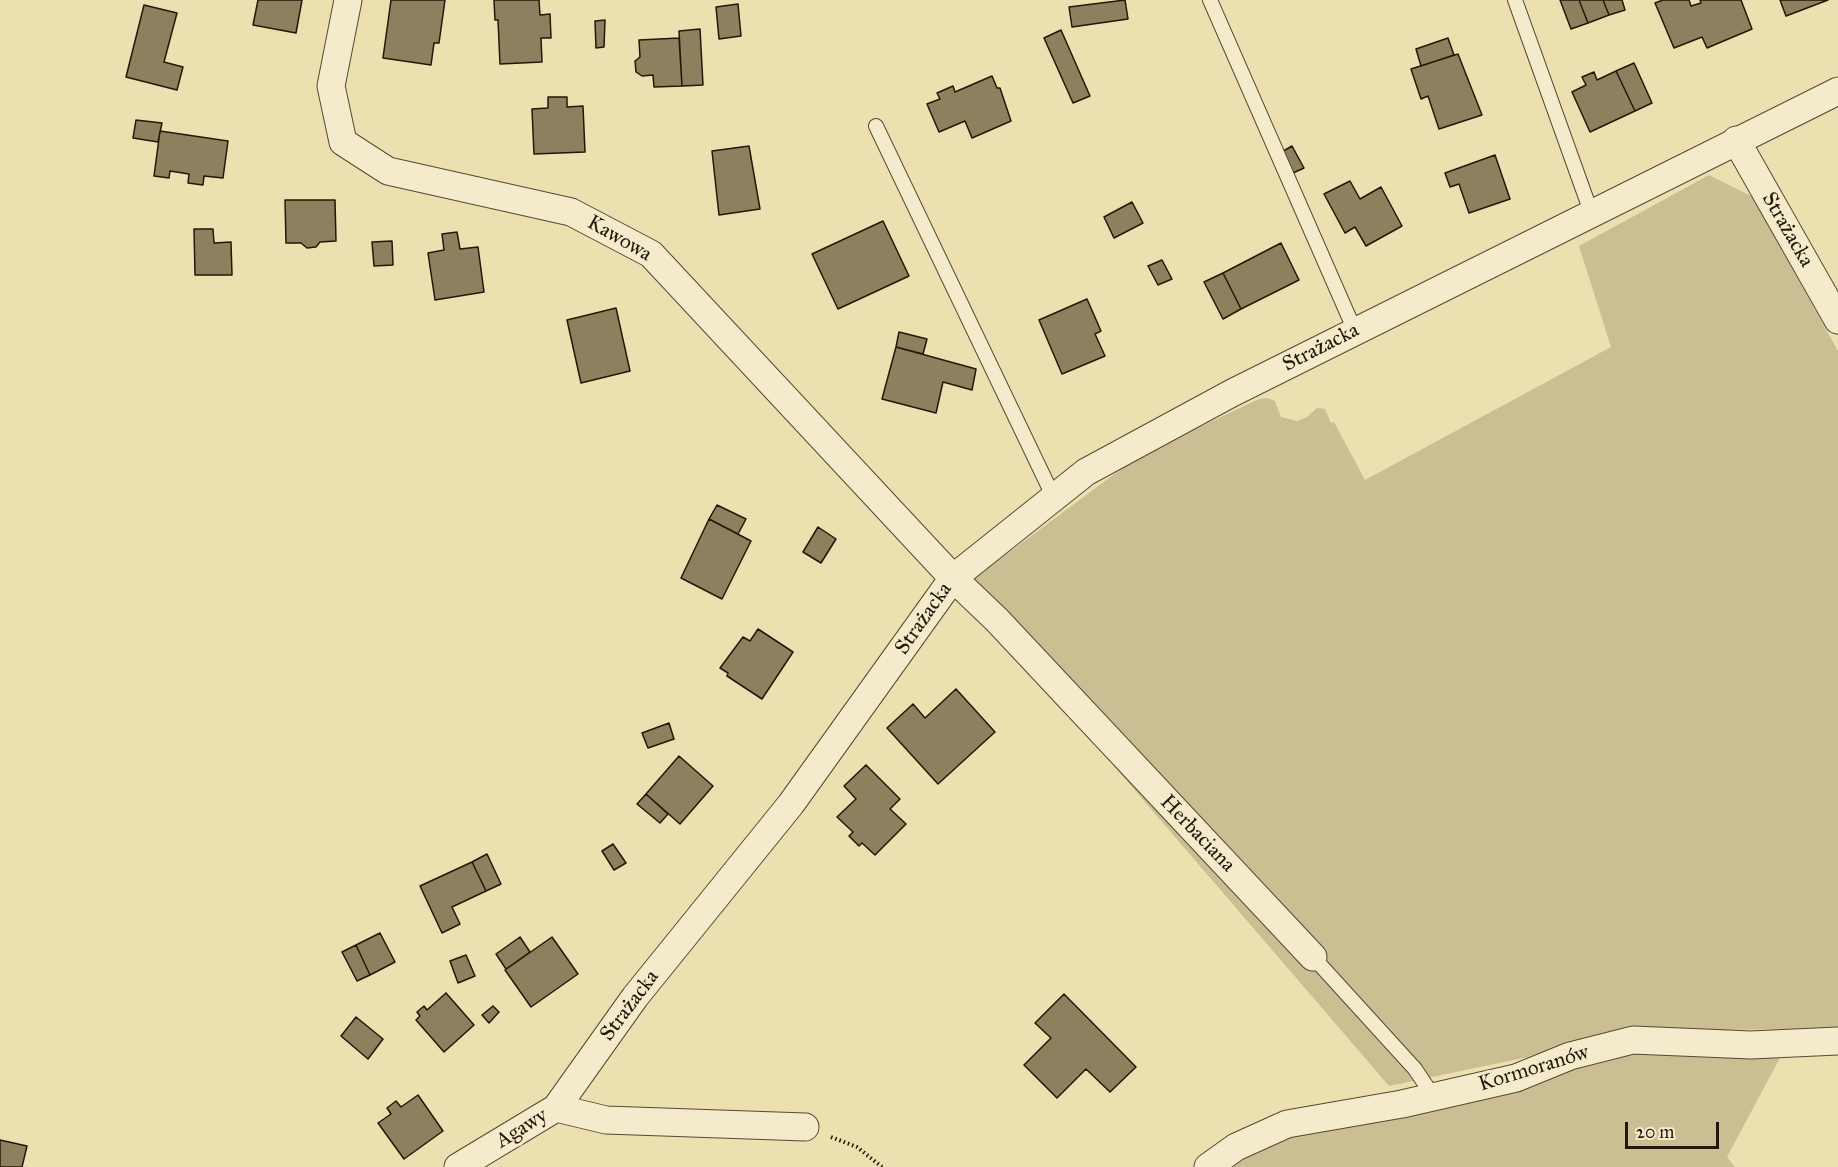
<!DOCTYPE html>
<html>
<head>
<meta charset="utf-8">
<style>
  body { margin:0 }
  #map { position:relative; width:1838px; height:1167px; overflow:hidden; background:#ede0b0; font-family:"IM FELL Great Primer",serif }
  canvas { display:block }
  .scale { position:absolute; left:1625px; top:1122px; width:94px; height:27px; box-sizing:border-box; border:3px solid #241707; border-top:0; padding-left:8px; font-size:18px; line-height:21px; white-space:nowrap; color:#241707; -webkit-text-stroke:4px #f3ebcc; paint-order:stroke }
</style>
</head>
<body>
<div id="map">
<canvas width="1838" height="1167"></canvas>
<div class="scale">20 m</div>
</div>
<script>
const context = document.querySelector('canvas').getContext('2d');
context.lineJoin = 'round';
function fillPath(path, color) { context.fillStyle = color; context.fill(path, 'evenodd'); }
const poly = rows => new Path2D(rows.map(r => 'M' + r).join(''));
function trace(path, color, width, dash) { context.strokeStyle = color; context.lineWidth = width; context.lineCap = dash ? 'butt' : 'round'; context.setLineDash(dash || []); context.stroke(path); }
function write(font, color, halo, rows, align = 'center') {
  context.font = font + ' "IM FELL Great Primer",serif'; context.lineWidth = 6; context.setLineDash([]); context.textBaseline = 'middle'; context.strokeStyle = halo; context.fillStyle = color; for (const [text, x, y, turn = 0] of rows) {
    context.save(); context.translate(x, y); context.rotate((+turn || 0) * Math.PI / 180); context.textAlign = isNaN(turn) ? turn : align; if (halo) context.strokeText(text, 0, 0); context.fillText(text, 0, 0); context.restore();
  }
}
fillPath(poly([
  [1709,175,1753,197,1838,351,1838,1029,1685,1030,1622,1028,1528,1057,1389,1086,961,588,1140,455,1259,399,1267,398,1275,401,1281,417,1297,421,1307,417,1317,408,1325,409,1331,423,1334,422,1365,480,1611,347,1579,246],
  [1638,1048,1781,1056,1727,1157,1735,1167,1224,1167,1297,1129]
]), '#cbbe93');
const building = poly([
  [258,0,302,0,296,33,253,25,258,0],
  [391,0,445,0,439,43,434,43,431,65,383,58,391,0],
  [494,0,539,0,540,15,550,14,551,38,541,38,542,62,500,64,498,20,495,20,494,0],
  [1125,0,1128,19,1072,27,1069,7,1125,0],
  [1560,0,1579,0,1588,23,1571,29,1560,0],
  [1579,0,1603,0,1609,15,1588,23,1579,0],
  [1603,0,1622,0,1625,10,1609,15,1603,0],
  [1663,0,1689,0,1691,6,1701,3,1700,0,1741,0,1752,29,1707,48,1702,37,1674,48,1655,3,1663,0],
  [1780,0,1828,0,1786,16,1780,0],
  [738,4,741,36,719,39,716,7,738,4],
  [144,5,177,13,164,62,183,67,177,90,126,77,144,5],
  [605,20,604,47,596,48,595,21,605,20],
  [700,29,703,85,682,86,679,31,700,29],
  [1061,30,1090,96,1073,103,1044,38,1061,30],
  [679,38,682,86,654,87,653,75,642,76,636,72,635,61,640,57,639,40,679,38],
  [1448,38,1454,55,1421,66,1416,49,1448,38],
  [1458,54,1482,115,1439,129,1428,96,1421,99,1411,69,1458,54],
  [1634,63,1652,103,1635,111,1616,71,1634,63],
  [1616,71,1635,111,1590,132,1572,92,1586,85,1582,77,1594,72,1597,80,1616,71],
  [992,76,997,88,1000,88,1011,121,972,138,965,121,939,132,927,104,940,99,937,93,953,86,955,92,992,76],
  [548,97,567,97,567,107,583,106,585,152,534,154,532,109,548,108,548,97],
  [136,120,162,123,158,142,133,138,136,120],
  [160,131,228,141,223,178,204,176,203,185,188,183,189,174,170,171,169,178,154,176,160,131],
  [749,146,760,209,719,215,712,151,749,146],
  [1292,146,1304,168,1291,174,1280,153,1292,146],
  [1495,155,1510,199,1469,213,1459,184,1450,187,1445,173,1495,155],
  [1350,181,1360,199,1381,187,1402,226,1366,246,1355,227,1345,233,1324,194,1350,181],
  [285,200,335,200,336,241,320,242,316,247,307,248,301,243,286,243,285,200],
  [1132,202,1143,223,1114,238,1104,217,1132,202],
  [883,221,909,276,838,309,812,254,883,221],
  [194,229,213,229,214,243,231,242,232,275,195,275,194,229],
  [457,232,460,249,478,247,484,292,435,300,428,253,444,250,442,234,457,232],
  [392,241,393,265,374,266,372,242,392,241],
  [1281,243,1299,280,1241,309,1223,273,1281,243],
  [1162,260,1172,279,1158,285,1148,266,1162,260],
  [1223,273,1241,309,1223,319,1204,282,1223,273],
  [1087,299,1101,331,1095,334,1105,356,1062,374,1039,320,1087,299],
  [616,308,630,371,581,383,567,320,616,308],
  [899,332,927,339,923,354,896,347,899,332],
  [896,347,976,369,972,390,943,382,936,413,882,399,896,347],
  [717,505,746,519,738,534,709,519,717,505],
  [709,519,751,541,722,599,681,578,709,519],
  [818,527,836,539,821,563,803,552,818,527],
  [758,629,793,652,762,699,727,676,728,673,720,668,743,637,750,641,758,629],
  [956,689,995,732,938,784,887,728,913,704,925,718,956,689],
  [669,723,674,739,648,748,642,733,669,723],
  [679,756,713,786,680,824,646,794,679,756],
  [866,765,900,799,890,809,906,824,875,855,862,843,859,846,849,836,853,832,837,817,856,799,844,786,866,765],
  [646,794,668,814,660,823,637,804,646,794],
  [613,844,626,863,614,870,602,851,613,844],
  [487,854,501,884,486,891,472,862,487,854],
  [472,862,486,891,452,907,460,924,442,933,420,886,472,862],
  [380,933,395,962,370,975,356,945,380,933],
  [520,937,530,952,506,969,496,954,520,937],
  [552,937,578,974,531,1007,505,970,552,937],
  [356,945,370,975,357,981,342,952,356,945],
  [466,955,475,976,458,983,450,961,466,955],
  [446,993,474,1025,444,1052,416,1020,420,1016,417,1012,424,1006,427,1010,446,993],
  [1064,994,1136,1067,1110,1092,1086,1069,1057,1098,1024,1065,1051,1038,1035,1023,1064,994],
  [493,1006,499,1012,489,1023,482,1015,493,1006],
  [356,1017,383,1039,368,1059,341,1036,356,1017],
  [418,1095,443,1131,404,1159,378,1123,391,1114,387,1108,396,1101,401,1107,418,1095],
  [0,1140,27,1146,22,1167,0,1167,0,1140]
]);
fillPath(building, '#8d805f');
trace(building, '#241707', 1.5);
const service = poly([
  [1210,0,1355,331],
  [1515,0,1591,212],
  [876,126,1054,498],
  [1313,957,1415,1069,1433,1096]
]);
const minor = poly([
  [348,0,331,86,343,142,388,171,571,212,651,254,953,578,997,620,1313,957],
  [1736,140,1838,320],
  [556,1108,606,1120,805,1127],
  [458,1167,556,1108,635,997,791,804,953,578,1086,472,1232,393,1838,91],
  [1208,1167,1236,1147,1287,1124,1402,1104,1516,1078,1570,1056,1633,1040,1751,1045,1838,1041]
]);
trace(service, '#564931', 16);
trace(minor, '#564931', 29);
trace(poly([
  [831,1137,857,1147,882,1167]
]), '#241707', 4, [1.5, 3]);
trace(service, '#f3ebcc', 14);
trace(minor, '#f3ebcc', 27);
write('21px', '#241707', '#f3ebcc', [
  ["Strażacka",1787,230,60],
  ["Kawowa",619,239,30],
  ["Strażacka",1321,348,-27],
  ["Strażacka",924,619,-55],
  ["Herbaciana",1197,834,46],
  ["Strażacka",630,1006,-53],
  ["Kormoranów",1534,1069,-17],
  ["Agawy",522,1129,-32]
]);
</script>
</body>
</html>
